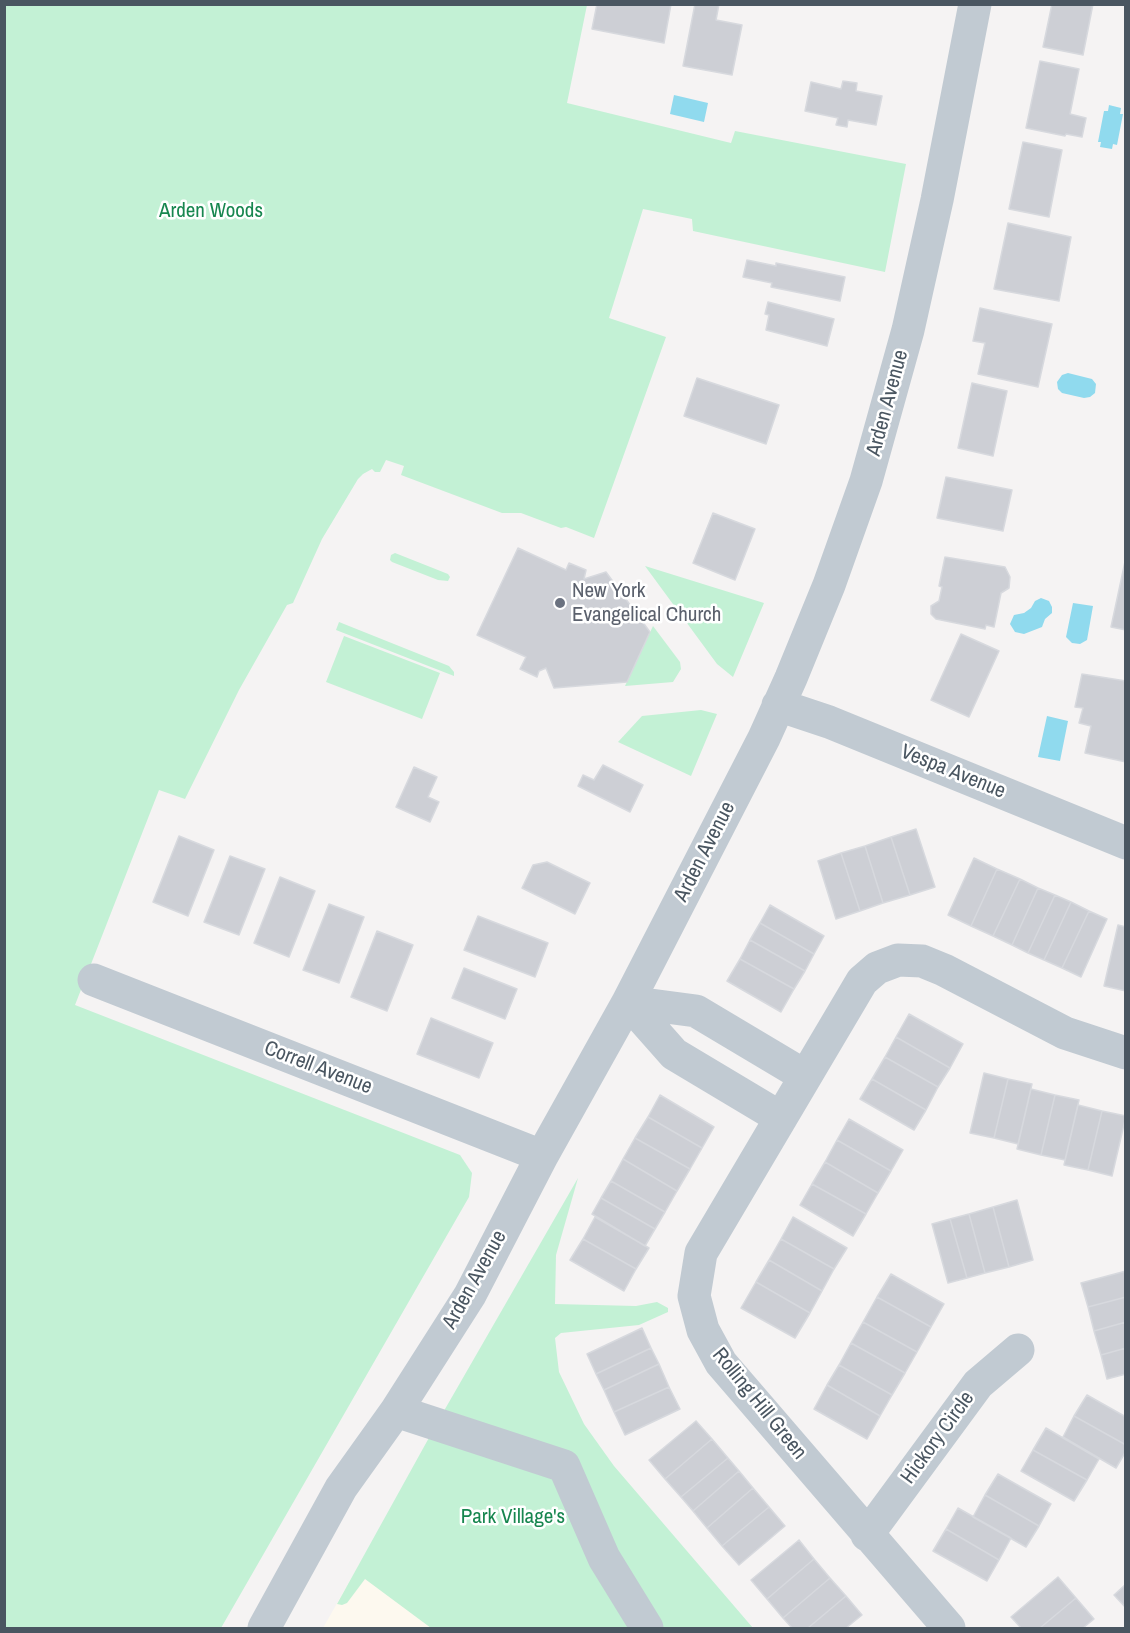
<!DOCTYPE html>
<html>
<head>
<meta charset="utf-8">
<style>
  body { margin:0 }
  #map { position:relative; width:1130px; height:1633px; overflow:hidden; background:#f5f3f3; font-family:"Archivo Narrow",sans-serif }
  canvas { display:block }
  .frame { position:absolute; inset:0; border:6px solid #4a5661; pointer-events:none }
</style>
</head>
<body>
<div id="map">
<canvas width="1130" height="1633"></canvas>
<div class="frame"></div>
</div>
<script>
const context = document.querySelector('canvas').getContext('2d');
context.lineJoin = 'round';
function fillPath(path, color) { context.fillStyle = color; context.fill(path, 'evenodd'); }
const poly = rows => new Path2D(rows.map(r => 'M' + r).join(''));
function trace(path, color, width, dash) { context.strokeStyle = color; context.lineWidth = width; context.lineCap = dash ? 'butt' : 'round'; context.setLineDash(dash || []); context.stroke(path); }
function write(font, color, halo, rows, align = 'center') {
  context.font = font + ' "Archivo Narrow",sans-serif'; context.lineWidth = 5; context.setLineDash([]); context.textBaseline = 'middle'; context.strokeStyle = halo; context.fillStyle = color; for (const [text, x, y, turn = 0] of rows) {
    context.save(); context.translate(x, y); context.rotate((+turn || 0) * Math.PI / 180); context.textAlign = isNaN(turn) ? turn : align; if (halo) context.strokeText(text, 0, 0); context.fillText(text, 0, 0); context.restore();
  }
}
fillPath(poly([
  [369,1547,442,1628,323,1628]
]), '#fdf9ef');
fillPath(poly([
  [5,5,587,5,567,103,731,143,735,131,906,164,885,272,693,231,692,219,643,209,609,318,666,337,594,538,566,527,561,528,521,513,502,513,401,475,404,466,386,460,380,472,375,472,372,469,363,474,358,479,322,539,293,603,287,605,239,690,185,799,159,790,75,1005,460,1155,472,1173,469,1197,221,1628,5,1628],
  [395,553,448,574,450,577,448,581,438,580,392,562,390,560,391,555],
  [645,566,764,603,733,677,717,664],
  [339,622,449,666,454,672,454,676,336,630],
  [653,626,680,662,681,669,673,682,625,686],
  [344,636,440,673,422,719,326,682],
  [701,710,717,714,691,776,618,742,642,716],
  [578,1178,556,1255,555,1304,636,1306,657,1302,668,1308,668,1312,639,1325,561,1333,555,1338,559,1372,584,1424,614,1466,753,1628,431,1628,365,1579,347,1603,342,1605,337,1604,441,1416]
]), '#c3f1d5');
fillPath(poly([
  [674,95,708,103,704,122,670,114],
  [1109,105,1121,108,1120,114,1123,114,1117,145,1113,144,1112,149,1100,147,1101,142,1098,142,1104,111,1108,111],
  [1068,373,1092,379,1096,384,1095,393,1090,397,1084,398,1062,393,1058,389,1057,382,1062,375],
  [1041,598,1049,601,1052,607,1052,613,1045,619,1042,627,1024,634,1015,632,1010,624,1014,615,1024,613,1031,608,1035,601],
  [1073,603,1093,606,1087,640,1080,644,1072,643,1066,637],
  [1047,716,1068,721,1060,761,1038,757]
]), '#90daee');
const building = poly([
  [597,4,671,4,664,43,592,29,597,4],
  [695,4,719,4,716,20,742,25,732,75,683,66,695,4],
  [1052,4,1093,4,1083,55,1043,47,1052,4],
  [1040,61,1079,69,1070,114,1086,118,1082,137,1066,134,1065,136,1026,128,1040,61],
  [843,81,857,83,856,91,882,96,876,125,848,120,847,127,836,125,838,118,805,111,811,82,841,89,843,81],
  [1023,142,1062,150,1049,217,1009,209,1023,142],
  [1008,223,1071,237,1059,301,994,289,1008,223],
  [747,260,776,266,776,263,845,277,840,301,771,287,772,283,743,277,747,260],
  [768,302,834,319,827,346,766,330,769,315,765,314,768,302],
  [980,308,1052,324,1038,387,978,374,985,343,973,341,980,308],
  [697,378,779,405,766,444,684,416,697,378],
  [972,383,1007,391,993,456,958,448,972,383],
  [946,477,1012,490,1003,531,937,518,946,477],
  [713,513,755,529,735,580,693,563,713,513],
  [518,548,566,570,569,563,586,570,584,579,606,572,650,632,627,682,554,688,546,668,539,671,537,677,520,669,526,657,477,635,518,548],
  [945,557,1005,567,1010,577,1009,588,1001,593,994,627,986,625,985,629,936,619,931,614,931,606,939,601,942,587,939,586,945,557],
  [1126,557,1126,630,1111,627,1126,557],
  [961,634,999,651,969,717,931,700,961,634],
  [1082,674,1126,681,1126,762,1085,753,1091,726,1079,723,1083,708,1075,707,1082,674],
  [603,765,643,785,630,812,578,786,583,775,594,780,603,765],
  [414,767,437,777,428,797,439,802,430,822,396,807,414,767],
  [916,829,935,887,910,895,891,837,916,829],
  [179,836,214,850,188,916,153,902,179,836],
  [891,837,910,895,883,903,865,846,891,837],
  [865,846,883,903,860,911,841,853,865,846],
  [841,853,860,911,836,919,818,861,841,853],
  [230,856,265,869,239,935,204,922,230,856],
  [974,858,997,869,971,926,948,915,974,858],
  [547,862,590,883,575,914,522,888,533,865,547,862],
  [997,869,1020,879,993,936,971,926,997,869],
  [280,877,315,891,289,957,254,943,280,877],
  [1020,879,1038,888,1012,945,993,936,1020,879],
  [1038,888,1055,895,1028,953,1012,945,1038,888],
  [1055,895,1071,902,1044,960,1028,953,1055,895],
  [1071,902,1089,911,1062,968,1044,960,1071,902],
  [329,904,364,917,339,983,303,970,329,904],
  [770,905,824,936,814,954,760,923,770,905],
  [1089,911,1107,919,1081,977,1062,968,1089,911],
  [478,916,548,943,535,977,464,950,478,916],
  [760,923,814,954,805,971,750,940,760,923],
  [1118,925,1126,927,1126,991,1104,986,1118,925],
  [377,931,413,945,387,1011,351,997,377,931],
  [750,940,805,971,794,989,740,959,750,940],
  [740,959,794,989,781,1012,727,981,740,959],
  [464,968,517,989,505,1019,452,998,464,968],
  [909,1014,963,1044,950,1068,896,1037,909,1014],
  [431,1018,493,1043,479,1078,417,1054,431,1018],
  [896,1037,950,1068,938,1087,885,1057,896,1037],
  [885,1057,938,1087,926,1110,872,1079,885,1057],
  [984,1073,1008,1079,994,1138,970,1133,984,1073],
  [872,1079,926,1110,914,1130,860,1099,872,1079],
  [1008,1079,1032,1084,1018,1144,994,1138,1008,1079],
  [1031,1089,1055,1095,1041,1155,1017,1149,1031,1089],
  [660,1095,714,1127,702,1148,648,1117,660,1095],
  [1055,1095,1079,1100,1065,1160,1041,1155,1055,1095],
  [1078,1105,1102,1111,1088,1170,1064,1165,1078,1105],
  [1102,1111,1126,1116,1112,1176,1088,1170,1102,1111],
  [648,1117,702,1148,690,1169,635,1138,648,1117],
  [849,1119,903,1150,891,1171,837,1140,849,1119],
  [635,1138,690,1169,677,1191,623,1159,635,1138],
  [837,1140,891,1171,878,1193,825,1162,837,1140],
  [623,1159,677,1191,665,1212,611,1181,623,1159],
  [825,1162,878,1193,866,1214,812,1184,825,1162],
  [611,1181,665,1212,655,1229,601,1198,611,1181],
  [812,1184,866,1214,853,1236,800,1205,812,1184],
  [601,1198,655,1229,645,1246,592,1214,601,1198],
  [1017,1200,1033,1260,1009,1267,993,1207,1017,1200],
  [993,1207,1009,1267,985,1273,969,1214,993,1207],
  [969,1214,985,1273,967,1278,950,1219,969,1214],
  [595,1217,649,1248,636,1269,583,1239,595,1217],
  [793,1217,847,1248,834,1269,781,1239,793,1217],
  [950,1219,967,1278,948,1283,932,1224,950,1219],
  [583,1239,636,1269,624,1291,570,1260,583,1239],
  [781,1239,834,1269,822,1291,769,1260,781,1239],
  [769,1260,822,1291,810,1313,756,1282,769,1260],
  [1126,1271,1126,1297,1088,1307,1081,1283,1126,1271],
  [891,1274,944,1304,931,1327,877,1297,891,1274],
  [756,1282,810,1313,795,1338,741,1308,756,1282],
  [877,1297,931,1327,917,1352,863,1322,877,1297],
  [1126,1297,1126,1322,1094,1331,1088,1307,1126,1297],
  [863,1322,917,1352,905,1373,851,1343,863,1322],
  [1126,1322,1126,1348,1101,1355,1094,1331,1126,1322],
  [642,1328,651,1348,596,1374,587,1354,642,1328],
  [851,1343,905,1373,892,1395,839,1365,851,1343],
  [651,1348,659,1364,604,1390,596,1374,651,1348],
  [1126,1348,1126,1374,1107,1379,1101,1355,1126,1348],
  [659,1364,669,1387,614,1412,604,1390,659,1364],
  [839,1365,892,1395,880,1416,827,1385,839,1365],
  [827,1385,880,1416,867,1439,814,1409,827,1385],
  [669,1387,680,1409,625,1435,614,1412,669,1387],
  [1087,1395,1126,1417,1126,1445,1074,1416,1087,1395],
  [1074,1416,1126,1445,1126,1451,1116,1468,1063,1437,1074,1416],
  [696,1421,712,1439,665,1479,649,1460,696,1421],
  [1046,1428,1099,1459,1087,1480,1033,1450,1046,1428],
  [712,1439,728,1458,681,1497,665,1479,712,1439],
  [1033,1450,1087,1480,1074,1501,1021,1471,1033,1450],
  [728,1458,739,1471,693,1511,681,1497,728,1458],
  [739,1471,753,1488,707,1528,693,1511,739,1471],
  [998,1474,1051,1504,1039,1526,985,1495,998,1474],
  [753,1488,769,1507,722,1546,707,1528,753,1488],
  [985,1495,1039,1526,1026,1547,973,1517,985,1495],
  [769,1507,785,1526,739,1565,722,1546,769,1507],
  [958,1508,1011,1538,999,1560,946,1529,958,1508],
  [946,1529,999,1560,987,1581,933,1551,946,1529],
  [799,1540,814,1559,767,1599,751,1580,799,1540],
  [814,1559,830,1578,783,1618,767,1599,814,1559],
  [1058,1577,1076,1598,1040,1628,1021,1628,1011,1617,1058,1577],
  [830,1578,846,1596,808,1628,792,1628,783,1618,830,1578],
  [1126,1584,1126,1608,1114,1595,1126,1584],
  [846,1596,862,1615,846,1628,808,1628,846,1596],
  [1076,1598,1094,1619,1083,1628,1040,1628,1076,1598]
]);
fillPath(building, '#cdcfd5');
trace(building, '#d7d9de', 1.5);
trace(poly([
  [778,705,829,722,1126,843],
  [94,980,542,1156],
  [628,1002,696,1011,805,1076],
  [628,1002,674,1054,781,1118],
  [396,1411,564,1466,604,1558,647,1628],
  [867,1535,978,1384,1018,1350],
  [264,1628,341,1488,396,1411,470,1295,542,1156,628,1002,764,738,791,678,829,585,866,481,908,330,937,200,975,4],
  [949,1628,721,1363,703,1330,694,1296,701,1253,862,981,877,968,898,960,922,961,944,970,1065,1033,1126,1053]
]), '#c1cad2', 33);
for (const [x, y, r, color] of [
  [560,603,6,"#6b7280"]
]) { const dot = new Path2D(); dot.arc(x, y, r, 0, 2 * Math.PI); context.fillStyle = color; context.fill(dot); trace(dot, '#fff', 2); }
write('21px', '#17864f', '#fff', [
  ["Arden Woods",211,211],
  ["Park Village's",513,1517]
]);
write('21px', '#4a5661', '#fff', [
  ["Arden Avenue",888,403,-75],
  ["Vespa Avenue",953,772,22],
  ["Arden Avenue",705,852,-63],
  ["Correll Avenue",318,1068,21],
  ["Arden Avenue",475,1280,-61],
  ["Rolling Hill Green",759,1404,51],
  ["Hickory Circle",938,1438,-54]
]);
write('21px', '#5b616d', '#fff', [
  ["New York",572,591],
  ["Evangelical Church",572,615]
], 'left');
</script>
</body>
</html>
